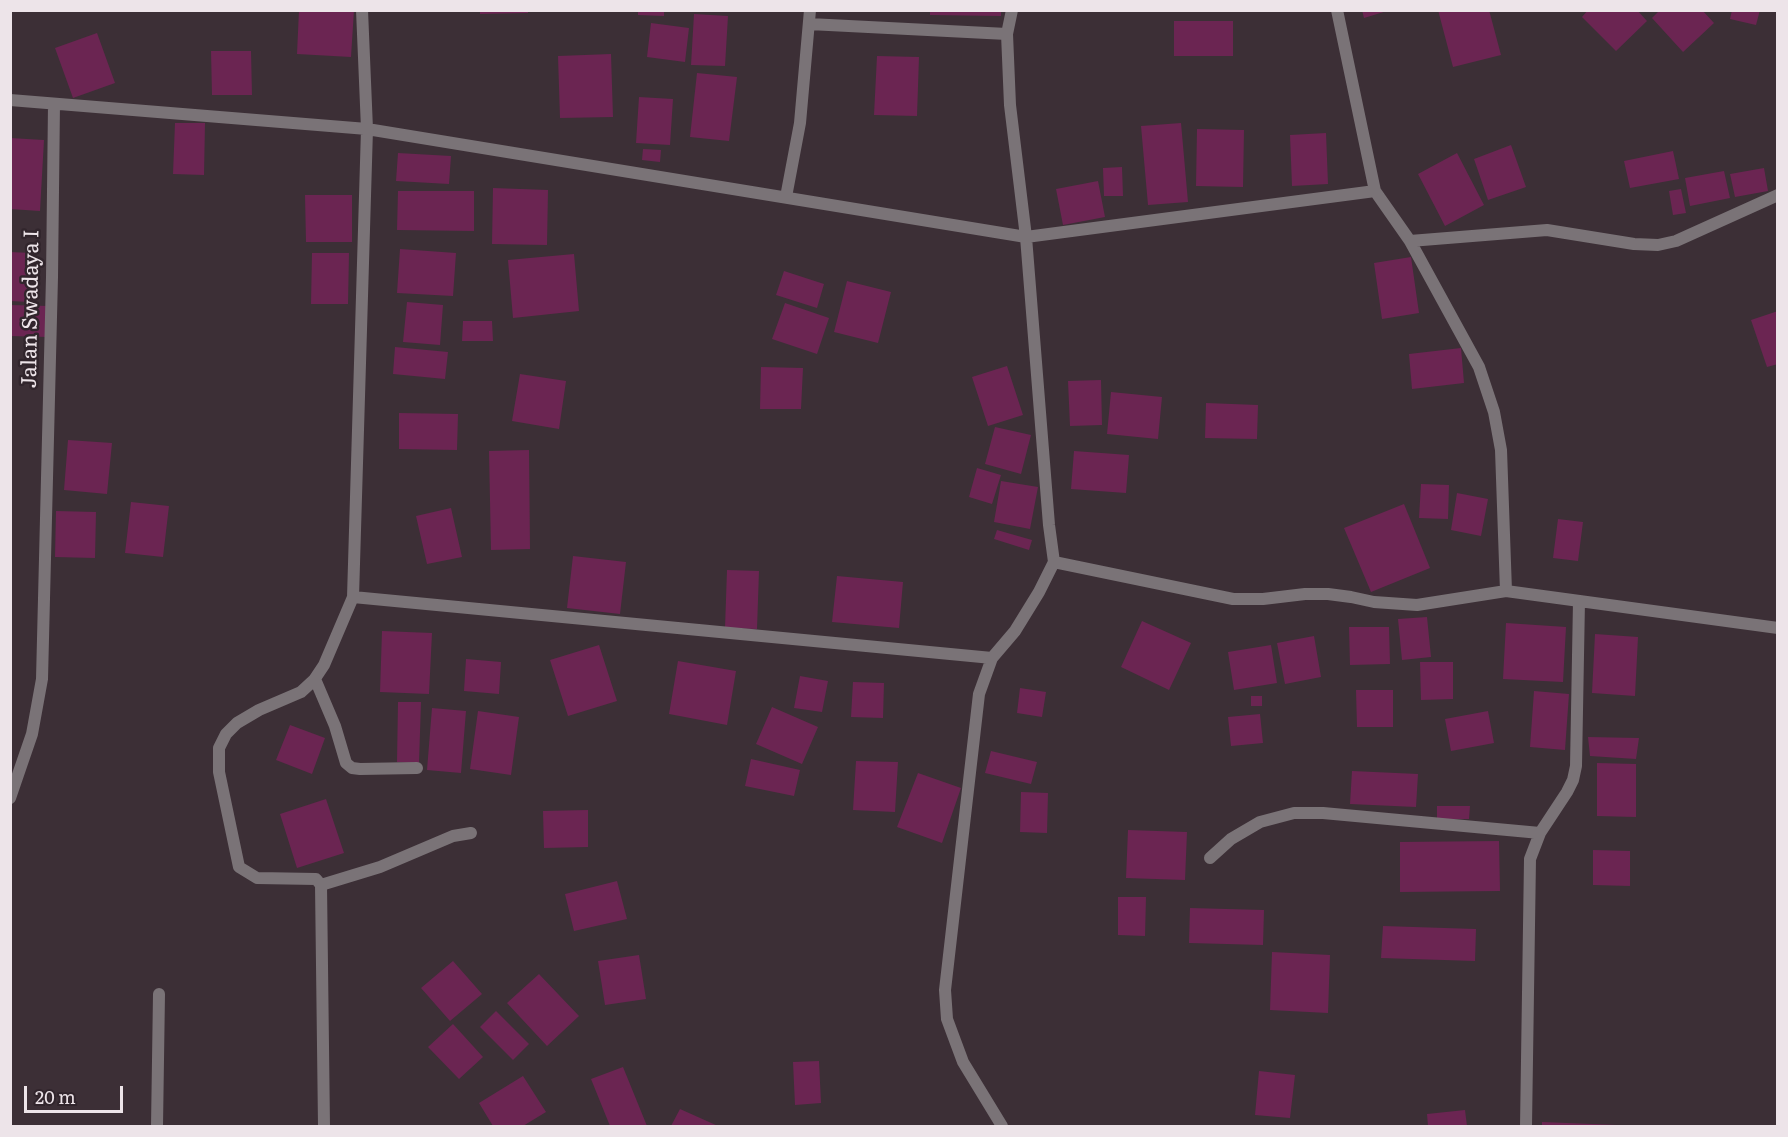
<!DOCTYPE html>
<html>
<head>
<meta charset="utf-8">
<style>
  body { margin:0 }
  #map { position:relative; width:1788px; height:1137px; overflow:hidden; background:#3c2f36; font-family:Literata,serif }
  canvas { display:block }
  .frame { position:absolute; inset:0; border:12px solid #ede4e9; pointer-events:none }
  .scale { position:absolute; left:24px; top:1086px; width:99px; height:27px; box-sizing:border-box; border:3px solid #ede4e9; border-top:0; padding-left:8px; font-size:18px; line-height:21px; white-space:nowrap; color:#ede4e9; -webkit-text-stroke:4px #31252c; paint-order:stroke }
</style>
</head>
<body>
<div id="map">
<canvas width="1788" height="1137"></canvas>
<div class="frame"></div>
<div class="scale">20 m</div>
</div>
<script>
const context = document.querySelector('canvas').getContext('2d');
context.lineJoin = 'round';
function fillPath(path, color) { context.fillStyle = color; context.fill(path, 'evenodd'); }
const poly = rows => new Path2D(rows.map(r => 'M' + r).join(''));
function trace(path, color, width, dash) { context.strokeStyle = color; context.lineWidth = width; context.lineCap = dash ? 'butt' : 'round'; context.setLineDash(dash || []); context.stroke(path); }
function write(font, color, halo, rows, align = 'center') {
  context.font = font + ' Literata,serif'; context.lineWidth = 5; context.setLineDash([]); context.textBaseline = 'middle'; context.strokeStyle = halo; context.fillStyle = color; for (const [text, x, y, turn = 0] of rows) {
    context.save(); context.translate(x, y); context.rotate((+turn || 0) * Math.PI / 180); context.textAlign = isNaN(turn) ? turn : align; if (halo) context.strokeText(text, 0, 0); context.fillText(text, 0, 0); context.restore();
  }
}
fillPath(poly([
  [299,10,354,10,351,57,297,54],
  [480,10,528,10,528,13,480,14],
  [638,10,664,10,664,16,638,15],
  [930,10,1001,10,1001,16,930,15],
  [1362,10,1387,10,1387,11,1364,18],
  [1438,10,1489,10,1501,55,1453,67],
  [1588,10,1637,10,1647,21,1616,51,1582,17],
  [1660,10,1702,10,1714,23,1683,52,1652,18],
  [1732,10,1760,10,1756,25,1730,19],
  [694,14,728,16,725,66,691,65],
  [1174,21,1233,21,1233,56,1174,56],
  [651,23,689,28,685,62,647,57],
  [97,33,115,83,73,98,55,48],
  [211,51,251,51,252,95,212,95],
  [611,54,613,117,560,118,558,56],
  [877,56,919,57,917,116,874,115],
  [697,73,737,77,729,141,690,137],
  [639,97,673,99,670,145,636,143],
  [175,123,205,123,204,175,173,174],
  [1181,123,1188,202,1148,205,1141,126],
  [1197,129,1244,130,1243,187,1196,186],
  [1326,133,1328,184,1292,186,1290,135],
  [10,138,44,140,40,211,10,209],
  [1511,145,1526,187,1488,200,1474,159],
  [643,149,661,150,660,162,642,160],
  [1673,151,1679,179,1630,188,1624,161],
  [398,153,451,156,449,184,396,181],
  [1457,153,1484,205,1445,226,1418,174],
  [1122,167,1123,196,1104,196,1103,168],
  [1764,168,1768,191,1735,197,1730,174],
  [1724,171,1730,198,1690,206,1685,178],
  [1098,181,1105,217,1063,225,1056,189],
  [493,188,548,190,547,245,492,244],
  [1681,189,1686,213,1673,215,1669,191],
  [398,191,474,191,474,231,397,230],
  [305,195,352,195,352,242,306,242],
  [400,249,456,253,453,296,397,293],
  [10,252,31,253,29,302,10,301],
  [312,253,349,253,348,304,311,304],
  [574,254,579,311,513,318,508,260],
  [1411,257,1419,313,1382,319,1374,263],
  [784,271,824,284,817,308,776,295],
  [847,281,891,292,878,343,834,332],
  [407,302,443,305,440,345,403,342],
  [785,303,829,318,817,354,772,339],
  [10,305,49,306,48,337,10,336],
  [1778,311,1778,364,1767,367,1751,320],
  [463,321,492,321,493,341,462,341],
  [395,347,448,352,445,379,393,374],
  [1461,348,1464,383,1412,389,1409,354],
  [1007,366,1023,415,988,426,972,377],
  [761,367,803,368,801,409,760,409],
  [520,374,566,381,559,429,512,421],
  [1101,380,1102,425,1070,426,1068,381],
  [1111,392,1162,397,1158,439,1107,434],
  [1206,403,1258,405,1257,439,1205,438],
  [399,413,458,414,457,450,399,449],
  [995,427,1031,435,1021,474,985,464],
  [68,440,112,443,107,494,64,490],
  [529,450,530,549,491,550,489,451],
  [1074,451,1129,455,1126,493,1071,489],
  [977,468,1001,475,992,504,969,497],
  [1001,481,1038,487,1030,529,994,522],
  [1421,484,1449,485,1448,519,1419,518],
  [1457,493,1488,499,1481,536,1451,530],
  [131,502,169,506,163,557,125,553],
  [1404,504,1430,568,1371,592,1344,528],
  [451,508,462,557,427,564,416,516],
  [56,511,96,512,95,558,55,557],
  [1558,519,1583,522,1578,561,1553,558],
  [997,530,1032,540,1029,550,994,539],
  [573,556,626,562,620,614,567,608],
  [727,570,759,571,757,629,725,628],
  [837,576,903,582,899,628,832,622],
  [1427,617,1431,657,1402,660,1398,619],
  [1142,621,1191,643,1169,690,1121,667],
  [1506,623,1566,627,1563,682,1503,679],
  [1349,627,1389,627,1390,664,1350,665],
  [382,631,432,633,429,694,380,692],
  [1595,634,1638,637,1635,696,1592,693],
  [1314,636,1321,677,1285,684,1277,643],
  [599,645,617,701,568,716,550,660],
  [1271,645,1277,683,1234,690,1228,652],
  [466,659,501,662,499,694,464,691],
  [678,661,736,671,727,725,669,714],
  [1420,662,1453,662,1453,699,1421,700],
  [800,676,828,681,822,712,794,708],
  [853,682,884,683,883,718,851,717],
  [1020,688,1046,692,1042,717,1017,713],
  [1356,690,1393,690,1393,727,1357,727],
  [1534,691,1569,694,1565,750,1530,747],
  [1251,696,1262,696,1262,706,1251,706],
  [398,702,421,702,419,763,397,762],
  [772,707,818,727,802,764,756,744],
  [432,708,466,711,461,773,427,770],
  [478,711,519,717,511,775,470,769],
  [1488,711,1494,743,1451,751,1445,719],
  [1260,714,1263,743,1231,746,1228,717],
  [290,725,325,738,312,774,276,760],
  [1588,737,1639,738,1636,759,1590,756],
  [991,751,1037,762,1031,784,985,773],
  [751,759,800,770,794,796,745,786],
  [856,761,898,762,895,812,853,810],
  [1597,763,1636,764,1636,817,1597,816],
  [1352,771,1418,774,1416,807,1350,804],
  [918,773,961,788,942,843,897,827],
  [1021,792,1048,793,1047,833,1020,832],
  [326,799,344,853,297,868,280,814],
  [1437,806,1470,806,1469,819,1437,819],
  [588,810,588,847,544,848,543,811],
  [1128,830,1187,832,1185,880,1126,878],
  [1499,841,1500,891,1400,892,1400,842],
  [1593,850,1630,851,1630,886,1593,885],
  [617,881,627,919,574,931,565,894],
  [1118,897,1146,897,1145,936,1118,935],
  [1190,908,1264,910,1263,945,1189,943],
  [1383,926,1476,929,1475,961,1381,958],
  [1272,952,1330,955,1328,1013,1270,1010],
  [639,955,646,999,605,1005,598,961],
  [453,961,482,994,450,1021,421,988],
  [539,974,579,1016,547,1046,507,1003],
  [496,1011,529,1044,513,1060,480,1027],
  [453,1024,483,1057,459,1079,428,1047],
  [819,1061,821,1103,795,1105,793,1062],
  [623,1067,647,1126,610,1126,591,1079],
  [1259,1071,1295,1075,1290,1118,1255,1115],
  [523,1076,546,1112,523,1126,493,1126,479,1103],
  [680,1109,718,1126,671,1126],
  [1465,1110,1467,1126,1428,1126,1427,1114],
  [1542,1122,1617,1125,1617,1126,1542,1126]
]), '#6b2552');
trace(poly([
  [1337,10,1375,191,1410,241,1479,367,1494,412,1501,450,1506,591],
  [809,24,1007,34],
  [10,100,367,129,1026,237,1375,191],
  [786,197,800,123,810,10],
  [1410,241,1547,230,1634,244,1658,245,1676,241,1778,195],
  [1054,562,1233,599,1263,599,1305,594,1328,594,1351,597,1374,602,1417,605,1506,591,1778,628],
  [353,597,992,658],
  [315,679,335,726,346,763,352,768,360,769,417,768],
  [10,798,32,734,42,679,52,277,54,104],
  [1210,858,1231,839,1260,822,1294,813,1323,813,1540,833],
  [321,885,380,867,453,836,471,833],
  [157,1126,159,994],
  [324,1126,321,885,316,879,257,878,239,867,219,772,219,748,226,734,237,723,259,710,301,692,314,680,324,665,353,597,367,129,362,10],
  [1002,1126,963,1062,947,1019,945,990,979,694,992,658,1015,631,1039,592,1054,562,1049,525,1026,237,1010,105,1007,34,1012,10],
  [1526,1126,1530,859,1540,833,1567,792,1573,780,1576,766,1579,601]
]), '#7a7377', 12);
write('21px', '#ede4e9', '#31252c', [
  ["Jalan Swadaya I",31,309,-89]
]);
</script>
</body>
</html>
